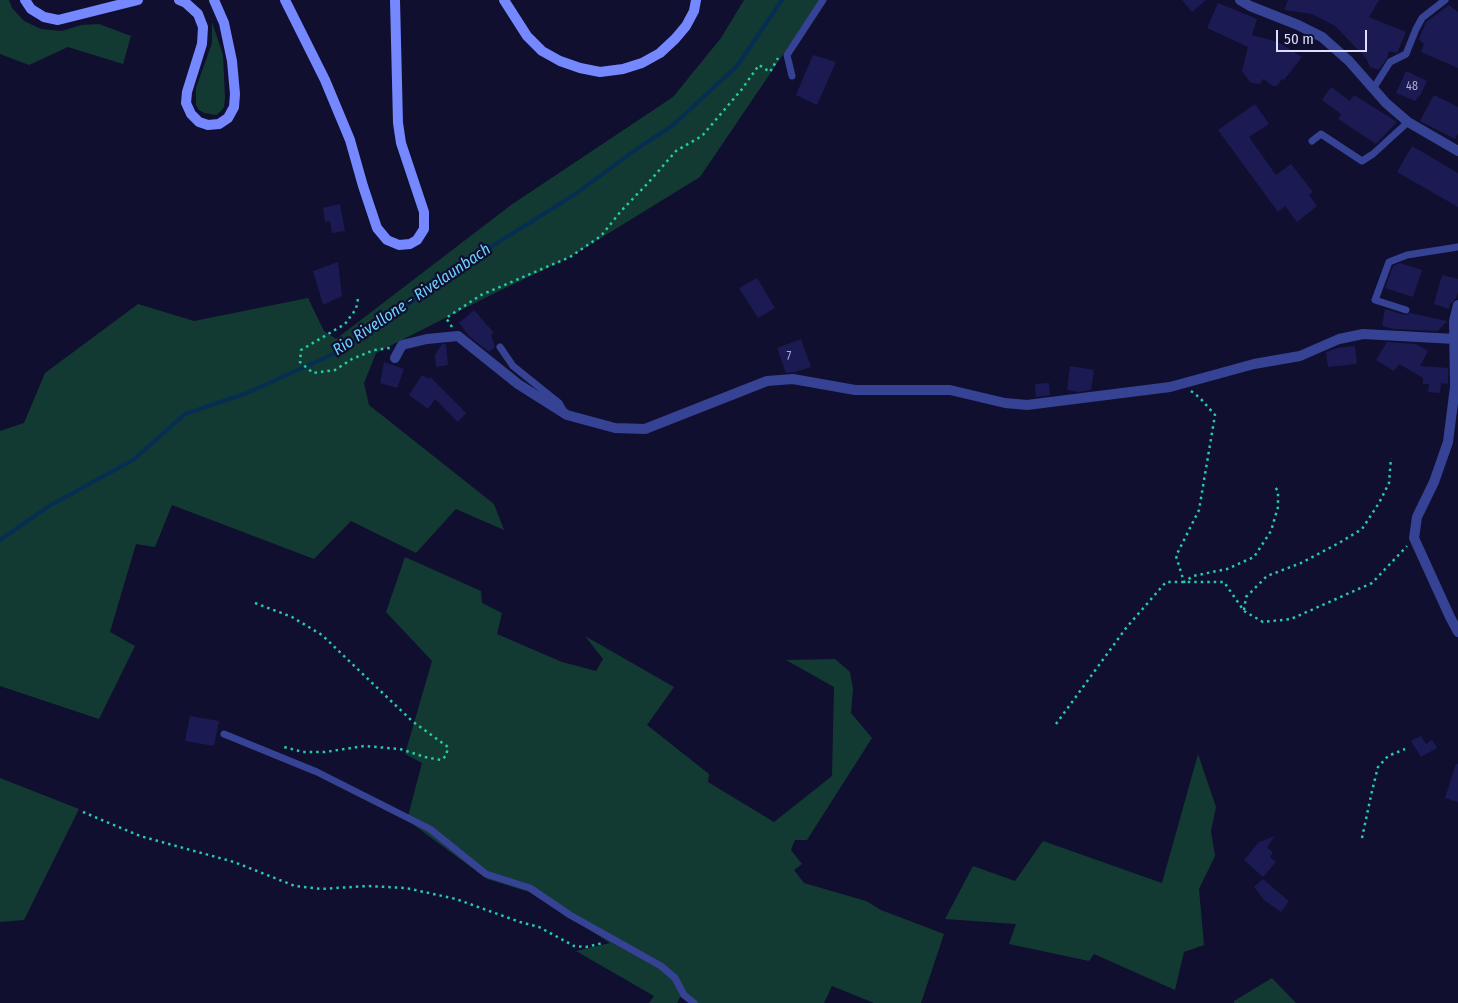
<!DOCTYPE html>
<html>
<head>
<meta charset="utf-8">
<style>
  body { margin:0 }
  #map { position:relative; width:1458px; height:1003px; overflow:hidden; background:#100f2f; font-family:"Fira Sans Condensed",sans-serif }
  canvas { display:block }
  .scale { position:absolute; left:1276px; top:30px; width:91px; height:22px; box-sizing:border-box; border:2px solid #dedfff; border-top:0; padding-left:6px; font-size:15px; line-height:18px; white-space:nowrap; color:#dedfff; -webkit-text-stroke:4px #100f2f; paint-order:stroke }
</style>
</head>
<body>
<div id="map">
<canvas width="1458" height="1003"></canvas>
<div class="scale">50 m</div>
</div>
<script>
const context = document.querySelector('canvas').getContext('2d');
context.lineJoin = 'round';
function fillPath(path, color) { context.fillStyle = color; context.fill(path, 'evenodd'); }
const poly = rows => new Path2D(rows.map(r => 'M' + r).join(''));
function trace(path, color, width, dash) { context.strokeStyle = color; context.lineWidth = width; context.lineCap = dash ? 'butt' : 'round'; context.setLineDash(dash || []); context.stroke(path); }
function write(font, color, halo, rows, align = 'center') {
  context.font = font + ' "Fira Sans Condensed",sans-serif'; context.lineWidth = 4.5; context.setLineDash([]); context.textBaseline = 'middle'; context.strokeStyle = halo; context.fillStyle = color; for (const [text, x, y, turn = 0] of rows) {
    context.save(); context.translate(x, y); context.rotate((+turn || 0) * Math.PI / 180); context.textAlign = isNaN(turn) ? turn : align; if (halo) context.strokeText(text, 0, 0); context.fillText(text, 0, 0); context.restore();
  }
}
fillPath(poly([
  [0,0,9,0,12,8,24,21,41,29,62,31,81,25,99,24,131,36,123,64,68,47,29,65,0,54],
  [744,0,820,0,700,177,570,257,491,295,376,353,364,383,369,405,494,504,504,530,456,509,416,553,351,521,314,559,172,505,155,547,136,544,110,632,135,646,99,719,0,686,0,431,24,423,45,373,138,304,194,321,308,298,324,331,336,339,511,205,673,97,721,38],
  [212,22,223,55,225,98,224,107,220,112,216,115,204,113,199,110,196,105,196,88,212,43],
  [405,557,481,591,482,603,502,613,497,634,562,662,596,671,603,659,585,636,674,687,647,725,709,774,708,782,774,822,832,776,834,687,786,660,835,659,850,672,853,689,851,713,872,738,807,840,795,840,791,850,802,864,794,870,804,883,866,901,881,910,944,934,921,1003,874,1003,832,986,824,1003,696,1003,680,997,677,1003,649,1003,654,996,576,951,610,943,529,892,487,879,407,820,422,763,405,754,432,661,386,612],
  [1198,754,1216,807,1211,831,1215,856,1199,889,1204,945,1184,952,1175,990,1094,954,1089,961,1009,944,1016,924,945,919,973,866,1015,881,1043,841,1162,883],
  [0,778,79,809,24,920,0,922],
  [1272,978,1296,1003,1234,1003,1234,1001]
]), '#123a32');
trace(poly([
  [0,540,49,506,133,460,185,414,247,393,340,351,486,250,574,195,638,148,672,126,737,66,782,0]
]), '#062e52', 4);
fillPath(poly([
  [1182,0,1206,0,1192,12],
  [1288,0,1379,0,1369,17,1406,32,1397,53,1389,51,1387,58,1379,70,1370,67,1366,58,1335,26,1312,14,1284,10],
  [1218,3,1257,19,1252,35,1278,42,1302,57,1284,80,1282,79,1277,86,1273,86,1263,79,1260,84,1251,83,1242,71,1248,47,1207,28],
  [1449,5,1458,12,1458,68,1421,52,1424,44,1419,39,1426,22],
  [813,55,836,62,817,105,796,95],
  [1406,71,1427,81,1421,94,1415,101,1396,93],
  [1331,87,1350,101,1354,95,1397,122,1376,144,1338,119,1341,114,1322,100],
  [1434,95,1458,107,1458,133,1455,139,1420,121],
  [1255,104,1269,124,1249,137,1276,175,1291,164,1313,192,1309,195,1317,206,1297,222,1285,206,1278,212,1218,130],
  [1412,146,1458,173,1458,207,1397,172],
  [340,204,345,231,332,233,330,221,325,222,323,208],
  [338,262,342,296,323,305,313,271],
  [1400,263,1422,270,1413,297,1385,288,1393,266],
  [1442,275,1458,279,1458,292,1456,298,1451,304,1450,303,1449,309,1434,304],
  [757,278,775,308,758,318,739,288],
  [1385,309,1405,315,1410,313,1447,321,1438,331,1394,329,1382,326],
  [474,310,494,333,491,335,495,347,489,352,470,337,459,323],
  [801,339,811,367,795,372,786,373,777,348],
  [1387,342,1416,344,1428,351,1420,366,1448,368,1448,384,1441,383,1440,393,1428,392,1429,384,1423,384,1423,378,1399,364,1394,371,1376,360],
  [442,344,446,344,448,365,436,367,435,355],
  [1355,346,1357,364,1328,367,1326,352,1337,348],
  [384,362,404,369,397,388,380,383],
  [1070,366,1094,370,1091,390,1079,392,1067,390],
  [422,375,429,379,430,377,466,413,458,422,435,399,428,409,409,395],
  [1049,383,1050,395,1036,397,1035,384],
  [190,716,219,721,214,746,185,741],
  [1421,736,1426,744,1432,740,1437,748,1421,757,1411,741],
  [1456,764,1458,764,1458,802,1445,798],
  [1275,836,1267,847,1273,853,1270,857,1276,862,1263,877,1244,860,1259,842],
  [1263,879,1289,901,1281,912,1264,900,1254,887]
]), '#1c1a52');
trace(poly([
  [358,299,356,309,345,324,301,350,300,362,313,373,335,370,352,359,374,350,390,348],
  [452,327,446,318,481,295,570,257,601,236,621,211,648,183,676,151,702,136,742,89,759,65,770,72,778,58],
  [1191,391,1200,398,1215,415,1199,510,1176,556,1184,582,1193,576,1227,569,1254,557,1271,531,1278,507,1278,491,1275,487],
  [255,603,292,617,322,635,412,721,448,747,446,756,441,760,425,757,400,749,364,746,325,752,303,752,284,747],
  [1244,610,1246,597,1267,576,1301,563,1339,543,1362,529,1379,503,1389,483,1391,458],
  [1056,724,1126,628,1166,582,1224,582,1244,611,1263,622,1291,619,1372,583,1407,546],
  [83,812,140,836,234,862,295,886,321,889,368,886,406,888,456,899,520,922,539,927,574,946,586,947,603,943],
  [1362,838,1372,791,1378,767,1388,756,1405,749]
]), '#25cca7', 2.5, [2.5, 4]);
trace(poly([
  [792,76,787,55,823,0],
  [1373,89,1390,62,1406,54,1416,29,1422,18,1445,0],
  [1312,141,1321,134,1362,161,1373,154,1408,122],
  [1406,310,1375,300,1389,262,1407,255,1458,247],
  [500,347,513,366,559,403,565,413],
  [224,734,317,772,430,829,486,874,530,888,570,915,661,966,675,978,684,995,694,1003]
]), '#364293', 7);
trace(poly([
  [1458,305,1454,321,1455,387,1448,442,1434,482,1417,517,1414,538,1450,617,1458,632],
  [395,358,402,345,427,339,458,336,518,384,567,415,615,428,645,429,767,381,793,379,855,390,950,390,1005,403,1027,405,1170,387,1254,364,1300,356,1339,339,1363,334,1455,339]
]), '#364293', 10);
trace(poly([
  [1240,0,1250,6,1298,25,1322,37,1349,61,1386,103,1408,122,1458,151]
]), '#364293', 10);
trace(poly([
  [25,0,31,9,44,17,58,20,138,0],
  [179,0,186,3,198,14,203,27,202,44,187,92,186,103,191,114,199,122,208,125,219,124,228,118,234,107,235,94,232,61,224,23,214,0],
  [285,0,325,80,350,140,363,186,377,228,387,240,399,245,410,244,417,240,424,229,424,212,401,143,398,123,395,0],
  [504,0,527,36,542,51,560,61,580,68,600,72,623,69,642,63,660,53,675,39,686,26,694,11,696,0]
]), '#7588ff', 10);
write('12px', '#aeaed4', null, [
  ["48",1412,87],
  ["7",789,357]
]);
write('italic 16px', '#6cd3ff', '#100f2f', [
  ["Rio Rivellone - Rivelaunbach",412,300,-34]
]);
</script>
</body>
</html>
